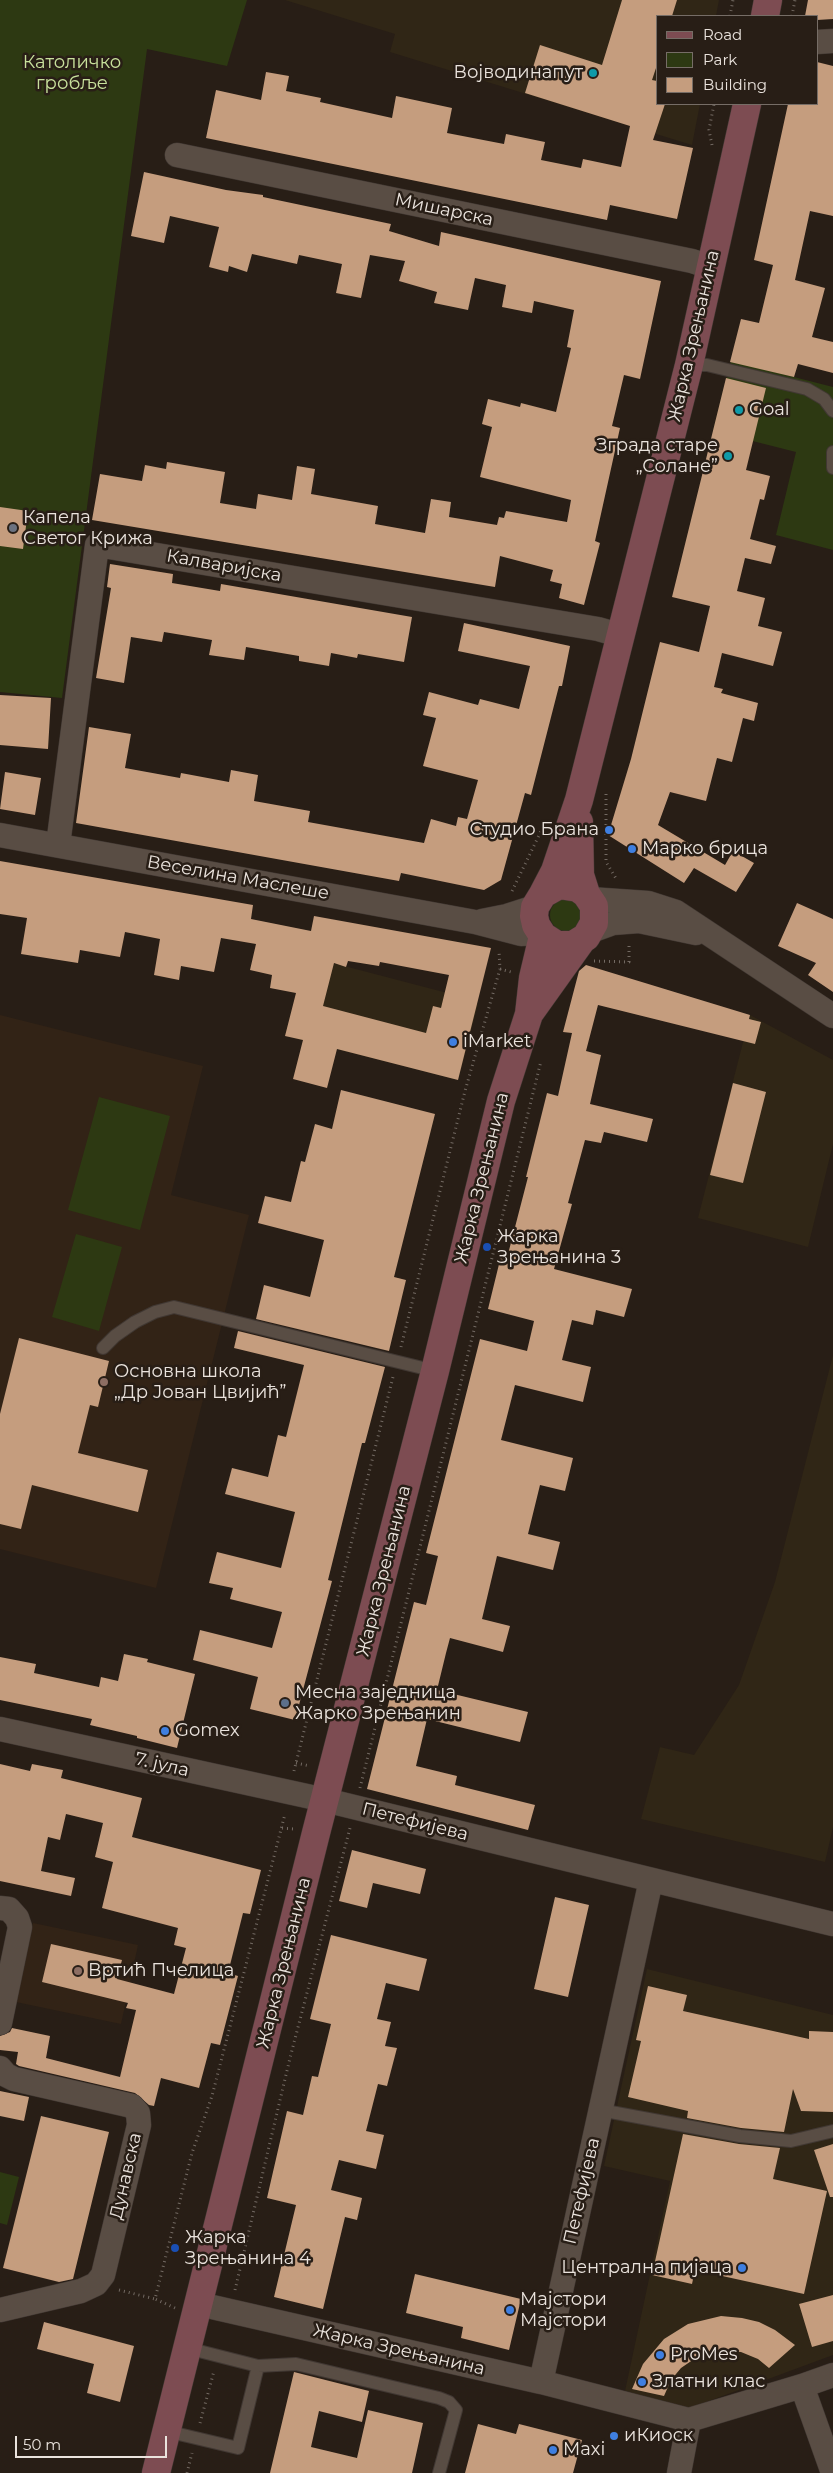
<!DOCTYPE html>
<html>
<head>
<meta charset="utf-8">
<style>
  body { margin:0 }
  #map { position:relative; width:833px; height:2473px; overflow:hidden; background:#281e16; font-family:Montserrat,sans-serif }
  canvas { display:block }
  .legend { position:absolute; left:656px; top:15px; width:162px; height:90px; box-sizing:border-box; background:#281e16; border:1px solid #766d66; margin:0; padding:6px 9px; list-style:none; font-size:15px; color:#eae3dd }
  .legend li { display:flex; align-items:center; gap:10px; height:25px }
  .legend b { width:25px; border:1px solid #766d66 }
  .scale { position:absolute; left:15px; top:2436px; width:152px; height:22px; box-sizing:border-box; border:2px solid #eae3dd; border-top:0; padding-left:6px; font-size:15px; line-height:18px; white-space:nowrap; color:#eae3dd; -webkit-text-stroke:4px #281e16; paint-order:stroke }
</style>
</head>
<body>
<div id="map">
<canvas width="833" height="2473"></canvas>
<ul class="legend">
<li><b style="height:6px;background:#7d4c52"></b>Road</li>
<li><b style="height:14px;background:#2d3912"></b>Park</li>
<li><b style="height:14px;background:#c59d7e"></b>Building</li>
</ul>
<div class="scale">50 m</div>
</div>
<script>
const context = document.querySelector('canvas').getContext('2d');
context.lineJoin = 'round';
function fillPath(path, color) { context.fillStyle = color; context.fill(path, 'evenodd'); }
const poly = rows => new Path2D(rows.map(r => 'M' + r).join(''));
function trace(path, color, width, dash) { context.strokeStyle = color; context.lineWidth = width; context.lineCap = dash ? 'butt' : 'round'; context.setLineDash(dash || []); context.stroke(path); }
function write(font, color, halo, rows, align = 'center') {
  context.font = font + ' Montserrat,sans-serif'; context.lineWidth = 5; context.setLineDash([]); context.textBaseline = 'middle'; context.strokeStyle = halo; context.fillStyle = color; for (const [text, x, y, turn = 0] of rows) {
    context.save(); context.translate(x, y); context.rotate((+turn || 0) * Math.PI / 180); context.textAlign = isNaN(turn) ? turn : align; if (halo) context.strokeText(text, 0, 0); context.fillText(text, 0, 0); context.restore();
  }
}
fillPath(poly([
  [285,0,719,0,716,16,657,16,657,104,700,104,692,145,390,52,395,34],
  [306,956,455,995,455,998,478,1004,458,1080,285,1036],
  [750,1015,833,1060,833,1144,808,1247,698,1218],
  [833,1355,833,1827,825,1862,641,1819,660,1747,694,1755,739,1685,775,1582],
  [647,1969,833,2015,833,2355,690,2408,625,2391,670,2181,604,2166]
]), '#302616');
fillPath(poly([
  [0,1015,203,1066,171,1195,249,1215,156,1588,0,1549],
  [33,1923,138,1945,121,2024,16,2002]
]), '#322316');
fillPath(poly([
  [0,0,247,0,227,66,147,49,62,698,0,692],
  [731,361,833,387,833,550,776,535,796,452,713,431],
  '550 915a16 16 0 1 1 32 0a16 16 0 1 1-32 0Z',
  [99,1097,170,1116,140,1230,68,1210],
  [76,1234,122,1247,99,1331,52,1317],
  [0,2172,19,2177,7,2225,0,2223]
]), '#2d3912');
fillPath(poly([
  [622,0,677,0,672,16,657,16,657,65,652,80,657,81,657,104,665,104,653,140,693,148,677,219,610,205,607,220,206,138,216,90,261,100,266,72,289,76,286,91,321,98,320,102,392,118,396,96,452,108,447,133,504,144,506,134,545,142,541,160,581,168,583,159,621,167,630,126,525,93,540,45,602,65],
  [808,0,833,0,833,19,817,20,817,16,805,16],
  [817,62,833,66,833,216,810,211,795,280,825,288,812,337,833,342,833,373,798,364,794,377,730,362,741,319,759,323,773,265,754,260,788,104,817,104],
  [144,172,226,190,263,195,263,197,391,224,389,231,439,246,441,232,661,281,640,379,624,375,612,426,620,428,595,541,600,543,584,605,559,598,562,584,550,581,553,570,500,556,495,587,92,520,100,474,142,481,145,465,166,469,167,462,225,472,220,503,256,509,258,494,292,500,297,466,315,469,311,494,378,506,375,524,425,533,431,499,451,502,449,517,497,525,499,517,504,518,506,511,567,522,571,500,480,477,492,427,482,424,488,399,520,407,521,403,556,412,571,348,567,347,574,310,534,301,532,313,502,307,506,285,475,278,468,310,434,303,437,292,399,281,405,261,370,255,361,298,336,293,342,264,299,255,297,264,252,254,247,272,229,266,228,272,209,267,219,227,170,216,164,243,131,236],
  [726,378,766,388,746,470,770,476,764,500,760,499,750,539,776,546,771,564,745,558,737,591,765,598,758,626,782,632,773,666,722,653,714,687,723,689,721,693,758,703,754,721,743,718,732,762,717,758,706,801,670,792,658,825,725,865,733,851,754,863,736,892,694,868,684,883,608,835,631,759,660,642,699,652,710,606,672,597],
  [0,507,28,511,23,549,0,546],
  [110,564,173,574,172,583,220,591,221,584,412,617,404,662,358,654,357,658,331,653,329,666,299,661,299,656,246,647,244,660,209,655,212,640,164,632,162,642,131,637,124,683,96,678,111,588,107,587],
  [464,623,570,646,562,686,559,686,531,795,525,793,501,880,484,890,401,873,399,881,76,823,89,727,131,734,125,768,180,778,181,773,229,782,231,770,258,775,254,801,310,811,308,822,424,843,431,819,456,826,458,817,467,819,478,780,423,766,436,718,423,715,429,692,478,705,480,699,519,709,530,666,458,651],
  [0,695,51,698,48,749,0,745],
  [5,772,41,778,35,815,0,809],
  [0,861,253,905,251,919,311,931,314,916,491,948,458,1080,337,1049,327,1088,293,1079,303,1040,285,1036,296,993,270,988,272,975,250,970,256,944,221,938,214,972,181,966,179,980,154,975,160,939,125,932,120,957,80,950,78,963,21,954,27,918,0,914],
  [348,961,379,966,380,962,449,975,441,1008,433,1006,426,1033,323,1006,334,963,346,967],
  [797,903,833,919,833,992,808,975,816,963,778,946],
  [586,965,750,1015,749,1019,761,1022,755,1044,598,1005,586,1051,601,1055,590,1104,653,1119,647,1142,604,1132,601,1143,585,1140,568,1203,572,1204,554,1269,632,1289,624,1317,596,1310,593,1325,572,1320,562,1360,591,1367,583,1402,515,1385,501,1440,573,1458,565,1491,540,1485,528,1534,560,1542,553,1570,497,1556,482,1619,510,1626,503,1652,450,1638,446,1653,437,1690,528,1712,520,1742,427,1719,416,1766,457,1776,455,1785,535,1805,528,1830,367,1789,414,1602,426,1605,438,1556,426,1553,480,1339,527,1351,534,1321,488,1309,501,1256,507,1258,528,1177,526,1177,547,1093,558,1096,572,1033,563,1032,579,971],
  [733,1083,766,1092,743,1183,710,1175],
  [341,1090,435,1114,394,1277,406,1280,389,1351,256,1319,264,1285,310,1297,324,1240,258,1223,265,1196,291,1202,301,1161,305,1162,315,1124,332,1129],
  [238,1331,385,1367,365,1443,362,1443,328,1580,332,1581,295,1720,250,1709,258,1677,193,1660,200,1630,272,1648,282,1612,230,1599,233,1588,209,1583,217,1552,281,1568,295,1512,225,1494,232,1468,268,1477,278,1435,286,1437,304,1365,234,1348],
  [19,1338,109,1361,98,1407,90,1405,78,1453,148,1470,138,1512,32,1485,21,1529,0,1524,0,1414],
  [124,1654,148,1659,147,1662,195,1674,177,1748,137,1738,137,1736,90,1725,92,1719,0,1700,0,1657,36,1664,34,1673,99,1687,101,1677,118,1681],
  [0,1764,30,1771,32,1764,63,1770,61,1778,142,1798,132,1837,261,1870,250,1914,243,1913,228,1973,238,1976,220,2045,211,2043,199,2088,161,2078,154,2106,149,2105,135,2093,19,2066,16,2064,18,2052,0,2050,0,2036,10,2032,12,2028,50,2036,46,2058,120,2077,136,2010,126,2008,128,2003,42,1982,51,1944,122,1960,117,1979,174,1994,186,1948,174,1945,178,1928,102,1908,113,1862,95,1857,103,1823,66,1814,60,1840,48,1837,41,1871,75,1878,71,1896,0,1881],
  [352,1850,426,1869,420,1894,373,1883,367,1908,339,1901],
  [555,1897,589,1905,568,1997,534,1989],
  [331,1935,427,1959,419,1991,386,1983,377,2019,391,2022,385,2046,397,2048,387,2086,378,2084,366,2131,384,2135,376,2169,339,2160,331,2190,362,2198,357,2220,345,2217,323,2309,274,2297,296,2205,267,2198,287,2111,303,2115,312,2076,318,2077,331,2024,310,2019],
  [648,1986,687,1995,683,2011,809,2039,809,2031,833,2032,833,2112,801,2111,793,2089,784,2132,741,2128,687,2118,688,2111,628,2097,641,2041,636,2040],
  [0,2091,29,2097,24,2121,0,2116],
  [41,2116,109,2132,73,2279,59,2282,3,2268],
  [683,2134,739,2144,780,2148,773,2179,827,2191,804,2294,695,2270,692,2284,652,2275],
  [833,2144,833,2197,830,2197,814,2150],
  [415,2274,521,2299,509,2350,461,2338,463,2327,406,2313],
  [833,2295,833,2341,812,2347,799,2304],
  [721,2316,742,2318,759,2322,775,2330,795,2345,769,2368,758,2359,741,2352,717,2350,703,2353,681,2368,671,2380,664,2396,632,2389,643,2364,664,2339,688,2324],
  [44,2322,134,2346,120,2402,87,2393,94,2364,37,2349],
  [294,2372,369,2391,362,2422,319,2411,311,2447,357,2458,368,2410,423,2423,412,2473,270,2473],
  [478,2424,516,2434,519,2424,582,2440,573,2473,465,2473]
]), '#c59d7e');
const service = poly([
  [689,365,707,365,807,389,824,399,833,411],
  [833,452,833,468],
  [103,1348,115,1336,135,1322,155,1312,174,1307,435,1371],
  [600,2110,740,2136,791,2141,833,2131],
  [258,2366,296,2364,439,2398,449,2402,456,2410,439,2473],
  [166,2431,238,2448,258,2366,187,2348]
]);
const minor = poly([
  [817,42,833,41],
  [177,155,692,261,710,267],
  [0,835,475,922,521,934,540,933],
  [58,845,97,545,598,629,619,635],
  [590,899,648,903,676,912,833,1016],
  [482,921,507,916,535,907],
  [591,931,613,923,639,921,696,933],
  [0,1729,325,1800,833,1924],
  [0,1908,9,1909,17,1918,20,1927,0,2023],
  [0,2068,6,2075,14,2079,132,2106,138,2113,139,2125,103,2275,96,2284,81,2291,0,2310],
  [199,2304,541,2382,689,2420,802,2386,833,2375],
  [541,2382,651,1880],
  [802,2386,833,2473],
  [679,2473,689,2420]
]);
const secondary = poly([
  [765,16,768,0],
  [579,822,580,875,586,894,594,906,594,923,586,937,573,945,557,945,543,936,536,925,534,916,535,907,543,894,559,885,578,888,586,894],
  [543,894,555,871,579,800,689,365,747,104],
  [531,1011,581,941],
  [156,2473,316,1833,435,1371,501,1101,529,1014,533,978,543,936]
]);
trace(service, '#413833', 14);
trace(minor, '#413833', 25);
trace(secondary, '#413833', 29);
trace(poly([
  [730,16,733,0],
  [792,16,795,0],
  [712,145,709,130,714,104],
  [606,794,606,862,617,880],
  [512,891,542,829],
  [594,961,629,962,629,943],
  [500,969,511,972],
  [401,1347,465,1091,500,969,499,951],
  [296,1763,310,1766],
  [294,1771,393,1377],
  [360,1788,541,1061],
  [282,1828,294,1829],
  [119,2290,155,2299],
  [235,2290,290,2058,350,1828],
  [175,2308,155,2299,192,2153,212,2096,285,1814],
  [200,2423,214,2371],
  [655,2433,661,2445],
  [187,2473,192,2453]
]), '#736a63', 3, [1, 4]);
trace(service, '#594d44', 12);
trace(minor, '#594d44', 24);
trace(secondary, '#7d4c52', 28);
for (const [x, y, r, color] of [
  [593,73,5,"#0f9aa8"],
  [739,410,5,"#0f9aa8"],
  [728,456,5,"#0f9aa8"],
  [13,528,5,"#6b7280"],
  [609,830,5,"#3f7fe0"],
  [632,849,5,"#3f7fe0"],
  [453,1042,5,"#3f7fe0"],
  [487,1247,5,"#1a4fb4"],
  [104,1382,5,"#8d6e63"],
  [285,1703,5,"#5c6f8a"],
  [165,1731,5,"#3f7fe0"],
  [78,1971,5,"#8d6e63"],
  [175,2248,5,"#1a4fb4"],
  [742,2268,5,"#3f7fe0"],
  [510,2310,5,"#3f7fe0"],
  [660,2355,5,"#3f7fe0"],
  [642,2382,5,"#3f7fe0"],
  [614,2436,5,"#3f7fe0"],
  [553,2450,5,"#3f7fe0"]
]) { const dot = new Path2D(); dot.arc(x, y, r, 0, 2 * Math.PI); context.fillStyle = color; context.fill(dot); trace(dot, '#281e16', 2); }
write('18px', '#c8e19c', '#281e16', [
  ["Католичко",72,63],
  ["гробље",72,84]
]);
write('18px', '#eae3dd', '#281e16', [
  ["Војводинапут",583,73,"right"],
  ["Goal",749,410],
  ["Зграда старе",718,446,"right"],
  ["„Солане”",718,467,"right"],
  ["Капела",23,518],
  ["Светог Крижа",23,539],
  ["Студио Брана",599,830,"right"],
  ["Марко брица",642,849],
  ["iMarket",463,1042],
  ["Жарка",497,1237],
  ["Зрењанина 3",497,1258],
  ["Основна школа",114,1372],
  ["„Др Јован Цвијић”",114,1393],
  ["Месна заједница",295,1693],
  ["Жарко Зрењанин",295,1714],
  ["Gomex",175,1731],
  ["Вртић Пчелица",88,1971],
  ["Жарка",185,2238],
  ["Зрењанина 4",185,2259],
  ["Централна пијаца",732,2268,"right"],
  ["Мајстори",520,2300],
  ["Мајстори",520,2321],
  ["ProMes",670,2355],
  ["Златни клас",652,2382],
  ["иКиоск",624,2436],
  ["Maxi",563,2450]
], 'left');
write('18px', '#eae3dd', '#281e16', [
  ["Мишарска",444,210,12],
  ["Жарка Зрењанина",694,336,-77],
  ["Калваријска",224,566,10],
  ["Веселина Маслеше",238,878,10],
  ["Жарка Зрењанина",482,1178,-76],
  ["Жарка Зрењанина",384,1571,-76],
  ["7. јула",162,1765,13],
  ["Петефијева",415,1822,14],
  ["Жарка Зрењанина",284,1963,-76],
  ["Дунавска",126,2176,-77],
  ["Петефијева",582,2191,-77],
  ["Жарка Зрењанина",399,2350,13]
]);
</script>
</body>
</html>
